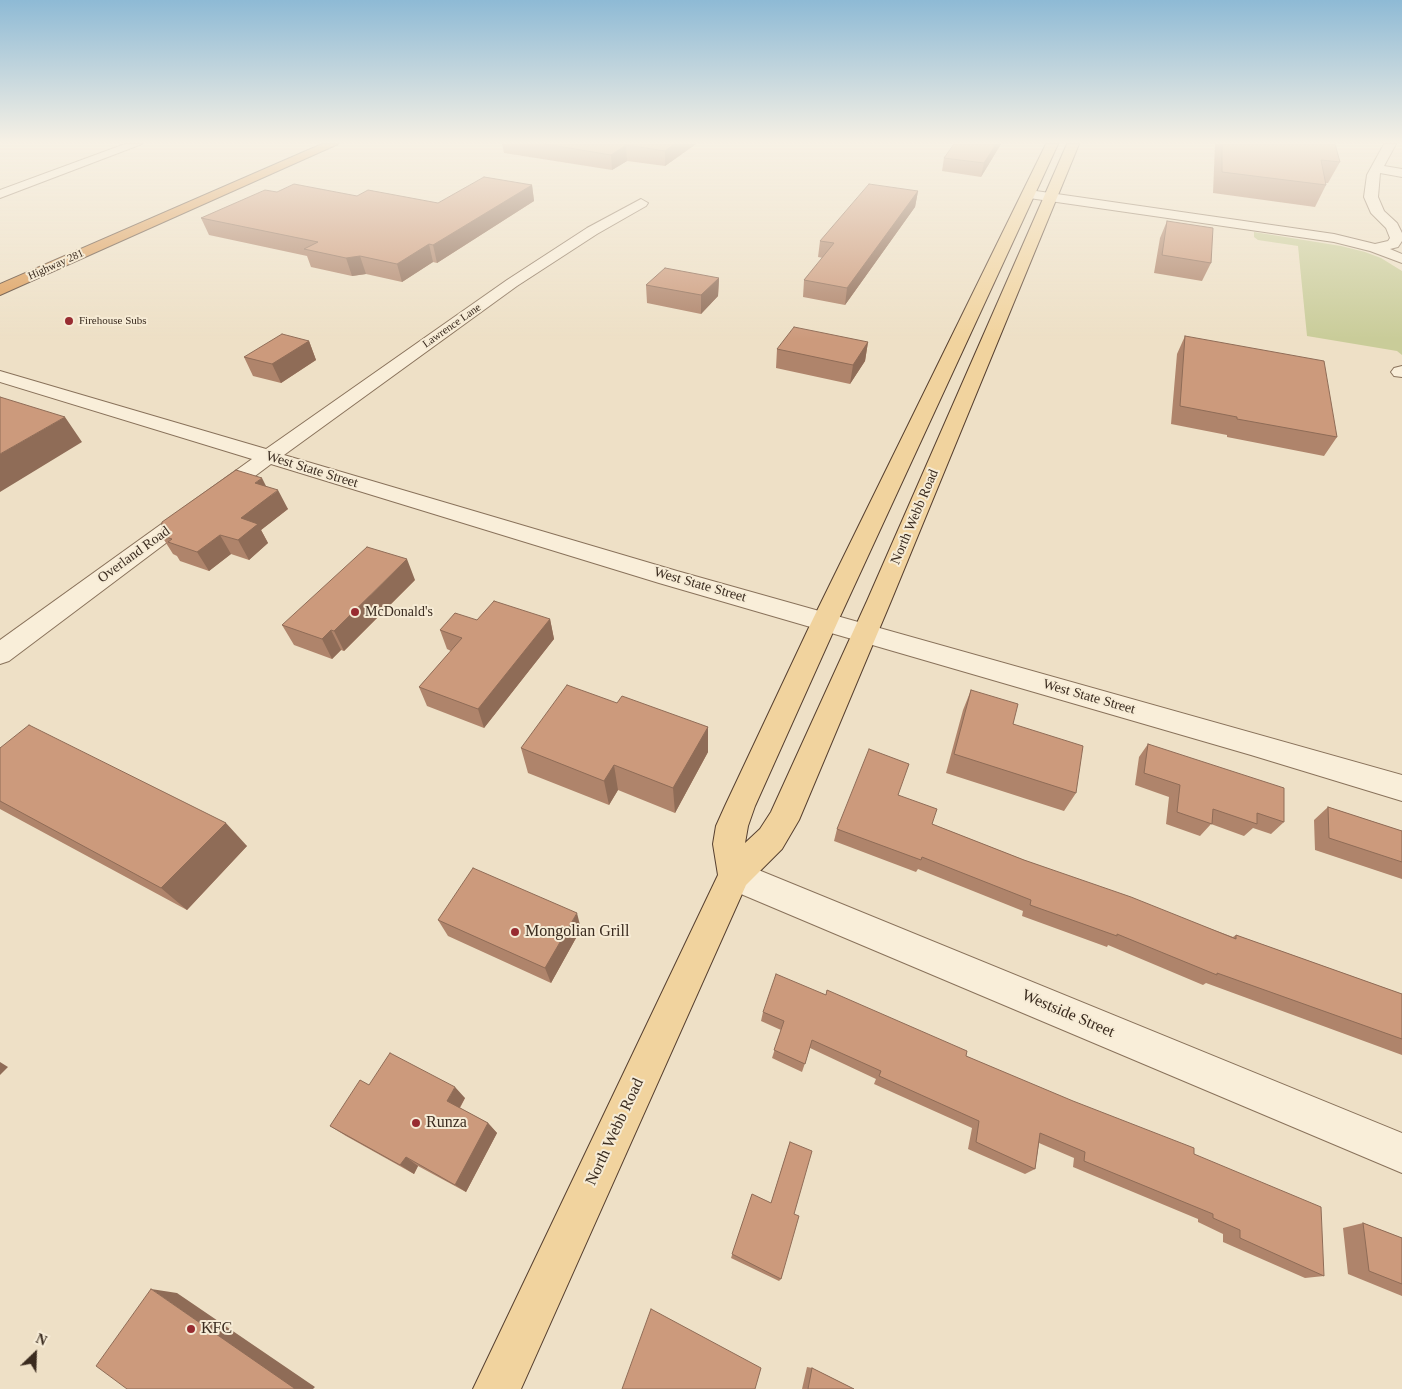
<!DOCTYPE html>
<html>
<head>
<meta charset="utf-8">
<style>
  body { margin:0 }
  #map { position:relative; width:1402px; height:1389px; overflow:hidden; background:#eee0c6; font-family:"Times New Roman",serif }
  canvas { display:block }
  .north { position:absolute; left:10px; top:1329px; width:50px; height:50px; -webkit-text-stroke:4px #f6ebd5; paint-order:stroke; rotate:24deg; font-size:14px; font-weight:700; line-height:20px; text-align:center; color:#3a2b1f }
  .north::after { content:''; display:block; margin:auto; width:18px; height:22px; background:#3a2b1f; clip-path:polygon(50% 0,100% 100%,50% 72%,0 100%) }
</style>
</head>
<body>
<div id="map">
<canvas width="1402" height="1389"></canvas>
<div class="north">N</div>
</div>
<script>
const context = document.querySelector('canvas').getContext('2d');
context.lineJoin = 'round';
function fillPath(path, color) { context.fillStyle = color; context.fill(path, 'evenodd'); }
const poly = rows => new Path2D(rows.map(r => 'M' + r).join(''));
function trace(path, color, width, dash) { context.strokeStyle = color; context.lineWidth = width; context.lineCap = dash ? 'butt' : 'round'; context.setLineDash(dash || []); context.stroke(path); }
function write(font, color, halo, rows, align = 'center') {
  context.font = font + ' "Times New Roman",serif'; context.lineWidth = 4; context.setLineDash([]); context.textBaseline = 'middle'; context.strokeStyle = halo; context.fillStyle = color; for (const [text, x, y, turn = 0] of rows) {
    context.save(); context.translate(x, y); context.rotate((+turn || 0) * Math.PI / 180); context.textAlign = isNaN(turn) ? turn : align; if (halo) context.strokeText(text, 0, 0); context.fillText(text, 0, 0); context.restore();
  }
}
fillPath(poly([
  [1254,232,1341,246,1365,252,1381,258,1402,271,1402,355,1397,351,1307,336,1298,246,1258,240,1254,237]
]), '#c9cc99');
const minor = poly([
  [125,144,142,144,0,198,0,190,125,144],
  [1384,144,1396,144,1384,166,1402,169,1402,177,1380,173,1378,197,1384,211,1397,223,1402,233,1402,241,1398,247,1390,249,1402,254,1402,263,1370,251,1334,242,1029,198,1023,194,1029,190,1334,234,1375,244,1388,241,1390,238,1386,228,1371,213,1364,197,1367,175,1384,144],
  [641,199,648,203,646,206,597,234,517,286,284,455,677,571,1402,775,1402,801,1251,755,659,583,271,464,9,661,0,664,0,640,252,459,0,382,0,371,266,449,507,280,587,228,641,199],
  [1402,366,1402,377,1394,376,1391,372,1394,368,1402,366],
  [734,860,1402,1133,1402,1173,722,886,718,875,722,864,734,860]
]);
const major = poly([
  [1046,144,1058,144,838,621,755,806,748,826,745,843,760,829,771,812,867,601,1067,144,1079,144,891,601,799,820,782,849,746,885,521,1389,473,1389,718,875,713,844,716,826,725,806,812,621,1046,144]
]);
const highway = poly([
  [322,144,338,144,0,295,0,284,322,144]
]);
trace(minor, '#89725b', 2);
trace(major, '#574030', 2);
trace(highway, '#574030', 2);
fillPath(minor, '#f9eed9');
fillPath(major, '#f1d39e');
fillPath(highway, '#dc9c58');
fillPath(poly([
  [502,144,696,144,665,166,627,161,612,170,504,153],
  [954,144,1001,144,981,177,942,171,944,158],
  [1215,144,1335,144,1340,162,1328,183,1326,183,1326,185,1315,207,1213,193],
  [532,185,534,201,437,263,433,262,402,282,366,274,352,276,311,267,307,256,209,235,201,218,277,192,357,196,438,203],
  [918,191,915,207,845,305,803,297,804,280,823,258,818,257,820,241],
  [1167,221,1211,263,1202,281,1154,273,1160,238],
  [719,278,718,296,701,314,647,303,646,285],
  [1185,336,1337,437,1324,456,1227,437,1227,435,1171,424,1177,354],
  [309,341,316,360,281,383,253,376,244,357],
  [868,342,865,361,850,384,776,368,777,349],
  [266,486,288,509,261,530,268,543,249,560,231,554,209,571,180,561,177,556,173,554,161,535],
  [415,580,344,651,341,650,332,659,294,645,282,625],
  [550,619,554,639,484,728,427,706,419,687,451,651,447,649,440,630,477,620],
  [971,690,1013,724,1076,793,1064,811,946,773,963,710],
  [617,703,708,727,708,752,675,813,618,790,609,805,528,773,521,748],
  [1148,744,1284,822,1271,834,1253,828,1244,836,1211,824,1200,836,1166,824,1169,797,1135,785,1139,757],
  [0,748,247,846,187,910,0,809],
  [898,795,932,824,1024,860,1233,937,1236,935,1402,994,1402,1055,1206,983,1203,985,1108,945,1107,947,1022,916,1023,911,918,869,916,872,834,841,837,829],
  [1328,807,1402,831,1402,879,1315,850,1314,820],
  [438,920,581,929,551,983,448,936],
  [763,1012,966,1056,1194,1154,1324,1276,1305,1278,1223,1242,1223,1234,1198,1222,1198,1219,1073,1167,1074,1158,1039,1143,1035,1169,1025,1174,968,1149,972,1128,874,1084,876,1079,810,1048,802,1072,772,1058,781,1030,761,1021],
  [369,1085,465,1098,460,1108,488,1123,497,1133,466,1192,418,1166,414,1174,346,1136,330,1126],
  [790,1142,794,1214,781,1279,779,1281,731,1258,752,1194,771,1203],
  [1363,1223,1402,1238,1402,1296,1348,1274,1343,1228],
  [807,1367,812,1368,854,1389,802,1389]
]), '#af846b');
fillPath(poly([
  [674,144,696,144,665,166,665,151],
  [996,144,1001,144,981,177,984,163],
  [626,145,627,161,612,170,611,155],
  [532,185,534,201,437,263,433,245],
  [918,191,915,207,845,305,847,288],
  [429,244,433,262,402,282,397,264],
  [360,256,366,274,352,276,346,258],
  [719,278,718,296,701,314,701,295],
  [309,341,316,360,281,383,272,364],
  [868,342,865,361,850,384,853,365],
  [65,417,82,442,0,492,0,454],
  [262,478,271,496,278,490,288,509,261,530,268,543,249,560,238,540,241,518,255,483],
  [220,535,231,554,209,571,197,552],
  [407,559,415,580,344,651,334,631],
  [550,619,554,639,484,728,478,709],
  [331,630,341,650,332,659,322,639],
  [708,727,708,752,675,813,673,788],
  [614,765,618,790,609,805,604,781],
  [226,823,247,846,187,910,161,888],
  [577,913,581,929,551,983,545,968],
  [0,1062,8,1067,0,1075],
  [455,1087,465,1098,457,1112,447,1101],
  [488,1123,497,1133,466,1192,455,1185],
  [406,1157,418,1166,414,1174,400,1165],
  [151,1289,177,1293,315,1387,313,1389,294,1389]
]), '#8f6c57');
const building = poly([
  [545,144,674,144,665,151,626,145,611,155,545,144],
  [954,144,996,144,984,163,944,158,954,144],
  [1222,144,1335,144,1340,162,1321,160,1326,185,1222,172,1222,144],
  [484,177,532,185,433,245,429,244,397,264,360,256,346,258,304,249,318,242,201,218,265,190,277,192,294,184,357,196,368,190,438,203,484,177],
  [869,184,918,191,847,288,804,280,834,243,820,241,869,184],
  [1167,221,1213,228,1211,263,1162,255,1167,221],
  [665,268,719,278,701,295,646,285,665,268],
  [794,327,868,342,853,365,777,349,794,327],
  [282,334,309,341,272,364,244,357,282,334],
  [1185,336,1324,361,1337,437,1237,419,1237,417,1180,406,1185,336],
  [0,397,65,417,0,454,0,397],
  [236,470,262,478,255,483,278,490,241,518,258,524,238,540,220,535,197,552,168,542,172,539,161,535,162,522,236,470],
  [367,547,407,559,334,631,331,630,322,639,282,625,367,547],
  [494,601,550,619,478,709,419,687,462,638,440,630,455,613,477,620,494,601],
  [567,685,617,703,622,696,708,727,673,788,614,765,604,781,521,748,567,685],
  [971,690,1018,704,1013,724,1083,746,1076,793,954,754,971,690],
  [29,725,226,823,161,888,0,801,0,748,29,725],
  [1148,744,1284,788,1284,822,1257,813,1257,824,1213,809,1212,824,1177,812,1180,785,1144,773,1148,744],
  [869,749,909,764,898,795,937,809,932,824,1024,860,1131,897,1236,939,1236,935,1402,994,1402,1039,1217,973,1217,975,1117,934,1117,936,1030,905,1031,900,922,857,921,860,837,829,869,749],
  [1328,807,1402,831,1402,862,1329,838,1328,807],
  [473,868,577,913,545,968,438,920,473,868],
  [776,974,826,995,827,990,967,1051,966,1056,1073,1101,1194,1148,1194,1154,1321,1207,1324,1276,1240,1238,1240,1230,1213,1218,1213,1214,1084,1161,1085,1152,1040,1133,1035,1169,976,1142,979,1121,879,1076,881,1071,812,1040,805,1064,774,1050,784,1021,763,1012,776,974],
  [390,1053,455,1087,447,1101,488,1123,455,1185,406,1157,400,1165,330,1126,360,1080,369,1085,390,1053],
  [790,1142,812,1151,794,1214,799,1216,781,1279,732,1254,752,1194,771,1203,790,1142],
  [1363,1223,1402,1238,1402,1284,1369,1271,1363,1223],
  [151,1289,294,1388,294,1389,127,1389,96,1366,151,1289],
  [651,1309,761,1368,755,1389,622,1389,651,1309],
  [812,1368,854,1389,808,1389,812,1368]
]);
fillPath(building, '#cc9a7c');
trace(building, '#8f6c57', 1);
const sky = context.createLinearGradient(0, 0, 0, 339);
sky.addColorStop(0, '#8ebad5');
sky.addColorStop(0.42, '#f7f1e5');
sky.addColorStop(1, '#f7f1e500');
context.fillStyle = sky;
context.fillRect(0, 0, 1402, 339);
for (const [x, y, r, color] of [
  [69,321,5,"#982c31"],
  [355,612,5,"#982c31"],
  [515,932,5,"#982c31"],
  [416,1123,5,"#982c31"],
  [191,1329,5,"#982c31"]
]) { const dot = new Path2D(); dot.arc(x, y, r, 0, 2 * Math.PI); context.fillStyle = color; context.fill(dot); trace(dot, '#f6ebd5', 2); }
write('11px', '#3a2b1f', '#f6ebd5', [
  ["Highway 281",56,265,-24],
  ["Lawrence Lane",452,326,-35]
]);
write('11px', '#3a2b1f', '#f6ebd5', [
  ["Firehouse Subs",79,321]
], 'left');
write('14px', '#3a2b1f', '#f6ebd5', [
  ["West State Street",312,470,17],
  ["North Webb Road",915,517,-67],
  ["Overland Road",134,555,-36],
  ["West State Street",700,585,16],
  ["West State Street",1089,697,16]
]);
write('14px', '#3a2b1f', '#f6ebd5', [
  ["McDonald's",365,612]
], 'left');
write('16px', '#3a2b1f', '#f6ebd5', [
  ["Mongolian Grill",525,932],
  ["Runza",426,1123],
  ["KFC",201,1329]
], 'left');
write('16px', '#3a2b1f', '#f6ebd5', [
  ["Westside Street",1068,1014,23],
  ["North Webb Road",615,1132,-65]
]);
</script>
</body>
</html>
